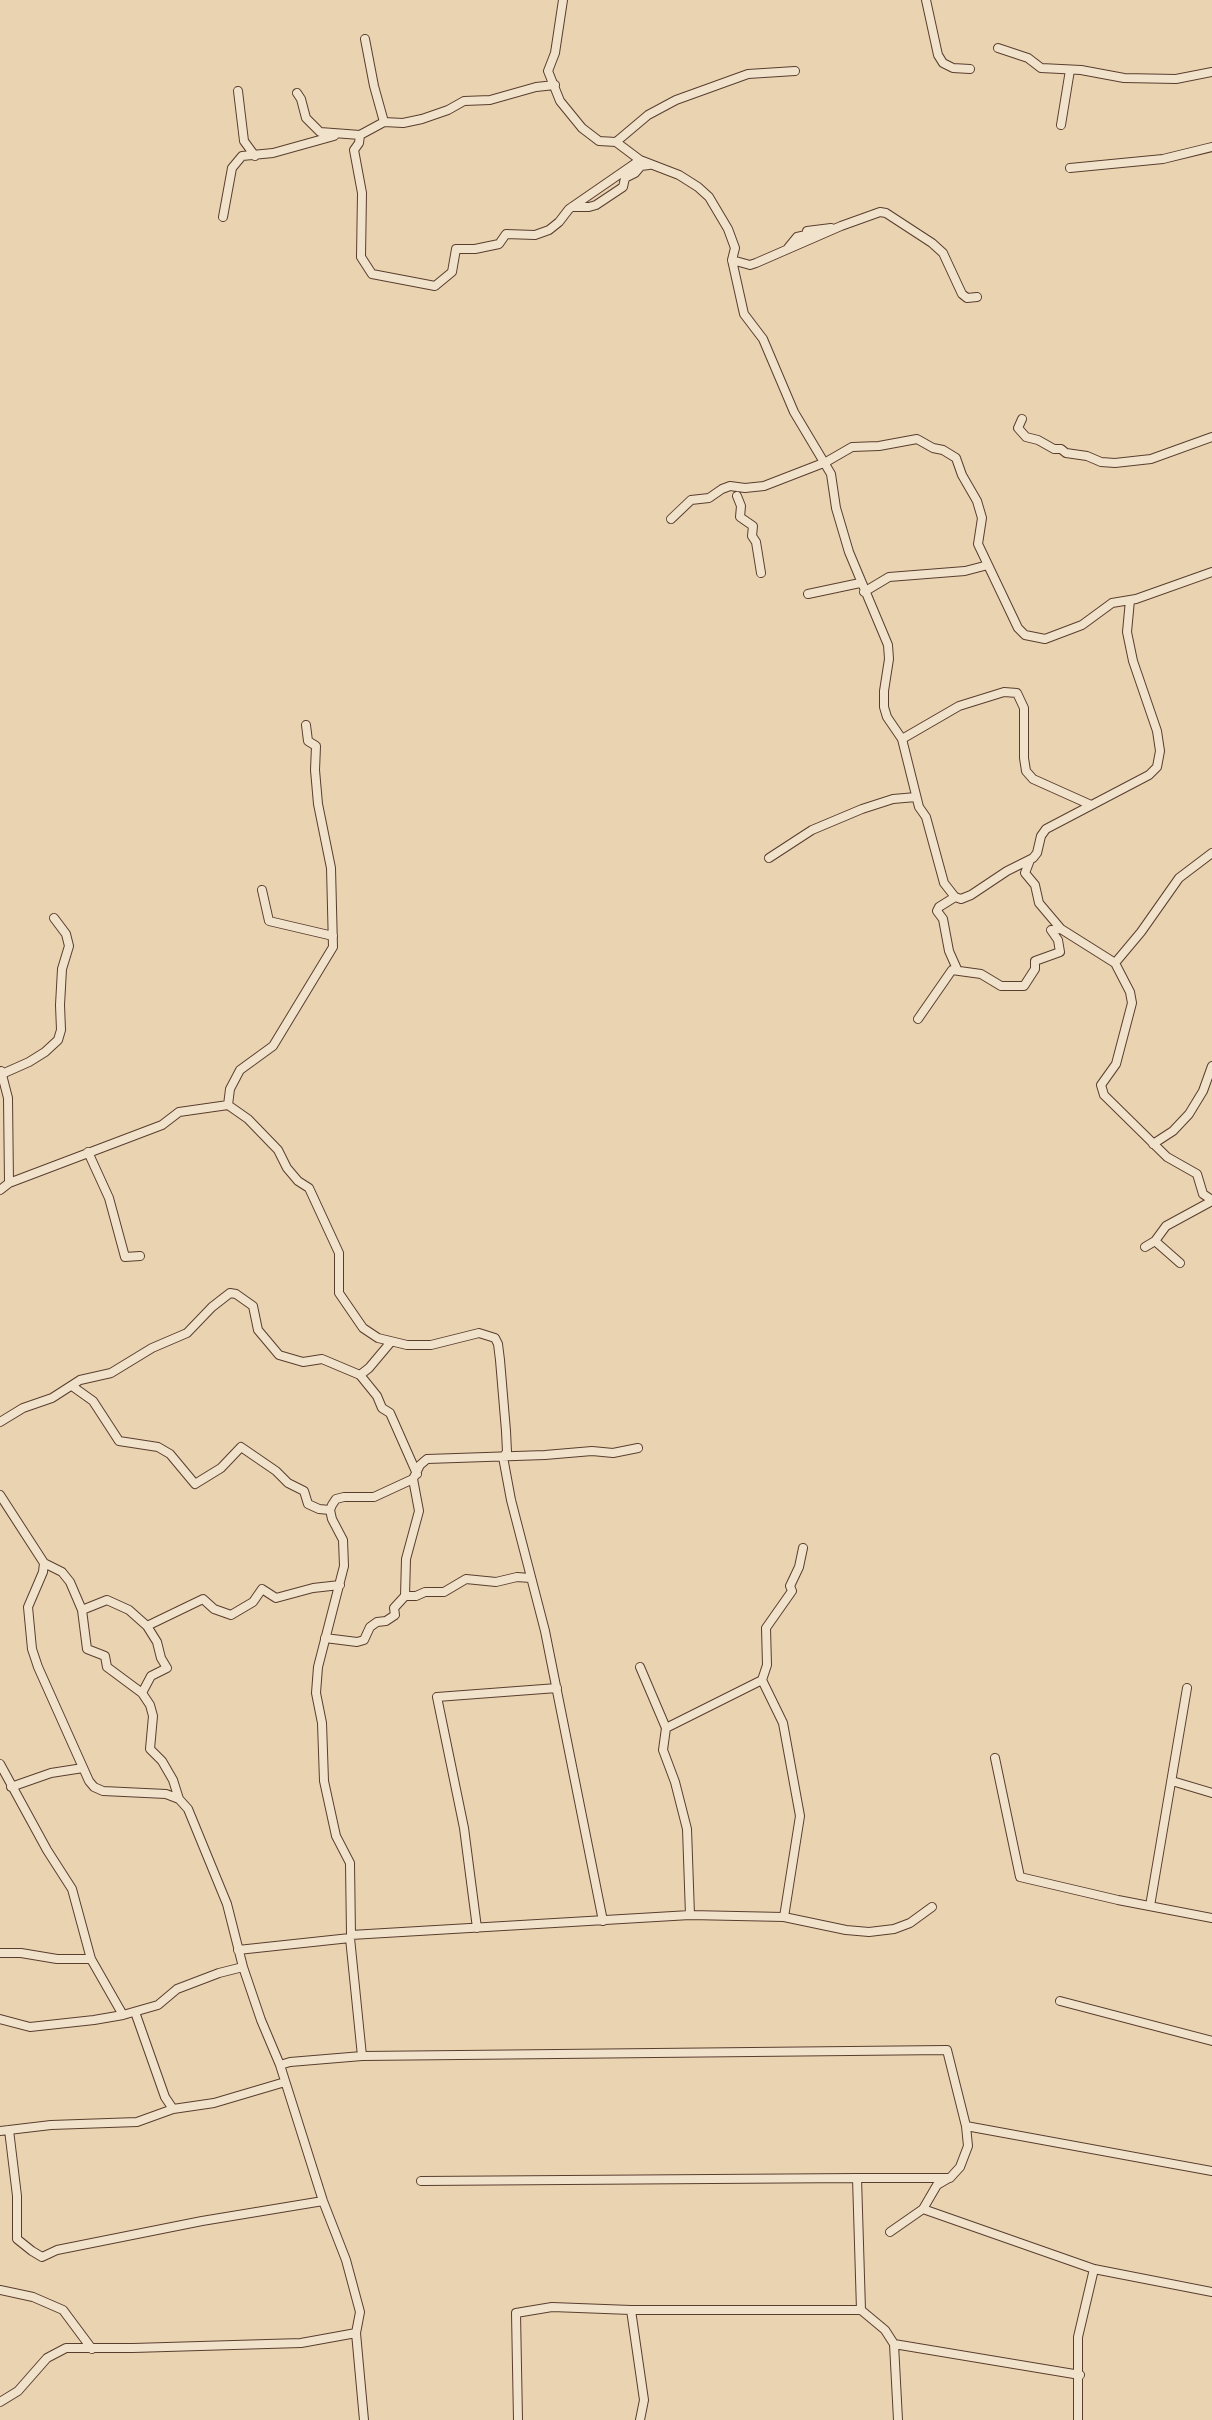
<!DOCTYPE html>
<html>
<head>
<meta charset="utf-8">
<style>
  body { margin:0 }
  canvas { display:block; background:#ead3b1 }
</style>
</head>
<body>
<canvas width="1212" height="2420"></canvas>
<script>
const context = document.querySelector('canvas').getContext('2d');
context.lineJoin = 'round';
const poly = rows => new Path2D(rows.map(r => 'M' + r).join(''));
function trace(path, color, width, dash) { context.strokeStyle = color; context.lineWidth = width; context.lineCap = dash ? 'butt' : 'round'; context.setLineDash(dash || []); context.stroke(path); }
const minor = poly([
  [563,0,555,53,548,71,560,101,582,128,599,141,616,142,640,160,679,175,698,187,709,197,728,229,735,248,732,260,744,314,763,339,794,412,831,474,836,508,849,552,888,645,889,659,884,691,884,707,887,717,902,739,919,807,926,817,944,883,955,897,961,899,971,895,1007,871,1033,858,1037,853,1041,836,1046,829,1149,775,1157,767,1160,751,1157,731,1133,661,1127,632,1130,600],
  [926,0,938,55,943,63,953,68,970,69],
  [365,39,374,86,384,122],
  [998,48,1028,58,1041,68,1081,70,1124,78,1176,79,1212,72],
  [238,91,244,141,255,156],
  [297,93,301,99,306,118,320,132,360,135,384,122,403,123,422,119,448,110,464,101,490,100,536,87,555,85],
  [1061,125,1070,70],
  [360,135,359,143,354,150,362,193,361,257,372,274,435,286,452,272,456,249,475,249,499,244,506,234,535,235,549,230,559,222,569,209,640,160],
  [616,142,648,115,676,100,748,74,795,71],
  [1070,168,1163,159,1212,147],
  [572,207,589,207,596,205,623,187,625,178,635,173,641,166,649,165],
  [223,217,232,168,242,156,273,153,334,136],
  [788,248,797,237,806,235,807,231,831,228],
  [732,260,750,265,756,263,841,226,880,212,886,213,932,243,943,253,962,294,967,298,977,297],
  [1022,419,1018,428,1026,437,1038,440,1054,449,1061,449,1066,453,1087,456,1101,462,1115,463,1151,459,1212,437],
  [737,496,741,506,740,517,753,526,752,536,756,542,761,573],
  [671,519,691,500,709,498,722,489,730,486,745,488,764,486,826,462,852,447,879,446,917,439,933,448,943,450,956,458,962,475,977,501,982,518,978,544,1018,628,1025,635,1045,639,1082,625,1112,603,1136,599,1212,572],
  [864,592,889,577,965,571,988,565],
  [808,594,860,583],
  [902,739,959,706,1004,692,1017,693,1024,708,1024,758,1026,771,1033,779,1091,805],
  [769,858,812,830,862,809,893,799,916,797],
  [1030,860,1025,873,1035,885,1039,903,1061,929,1115,963,1130,992,1132,1003,1116,1064,1101,1085,1104,1095,1167,1157,1197,1174,1203,1194,1212,1200],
  [262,890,269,921,333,936],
  [955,897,939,907,937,911,943,919,949,951,957,969],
  [1115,963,1141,932,1179,878,1212,853],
  [918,1019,952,970,981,974,1001,986,1024,986,1035,969,1035,961,1060,952,1058,940,1051,930,1061,929],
  [1,1071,8,1098,9,1183],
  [2,1074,29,1062,45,1052,58,1040,61,1030,60,1005,62,969,69,946,66,934,54,918],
  [228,1105,230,1089,240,1070,273,1046,333,947,331,868,318,804,315,770,316,746,308,741,306,725],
  [1153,1144,1173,1131,1189,1114,1203,1091,1212,1066],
  [88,1152,109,1198,125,1257,140,1256],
  [0,1190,9,1183,162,1125,179,1112,228,1105,248,1119,278,1150,287,1168,298,1181,309,1188,339,1253,339,1293,363,1328,378,1338,407,1345,431,1345,479,1333,495,1338,498,1344,500,1360,506,1431,507,1452,503,1457,511,1500,545,1631,603,1921],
  [1155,1241,1180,1263],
  [1145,1247,1155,1241,1166,1226,1212,1201],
  [360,1375,369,1368,390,1343],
  [72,1386,93,1401,119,1441,158,1447,170,1454,195,1484,221,1468,241,1447,276,1471,288,1483,304,1491,308,1504,319,1509,330,1510],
  [0,1422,23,1408,52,1398,80,1380,111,1373,152,1348,187,1333,212,1307,230,1293,236,1294,253,1306,258,1330,279,1355,303,1362,322,1359,360,1375,377,1396,382,1408,390,1413,417,1474],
  [0,1495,44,1563,62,1572,70,1582,82,1610,87,1649,105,1656,107,1667,142,1693,150,1705,153,1716,150,1749,162,1761,173,1780,179,1799],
  [44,1563,43,1572,28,1607,32,1649,38,1667,89,1781,94,1787,103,1791,166,1794,179,1799,188,1809,227,1904,243,1967,261,2020,280,2065,323,2201,346,2260,360,2312,356,2333,364,2420],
  [405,1596,406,1559,419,1511,413,1479],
  [82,1610,107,1600,129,1610,147,1626,157,1642,161,1658,167,1668,151,1676,142,1693],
  [147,1626,203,1599,214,1609,231,1615,253,1602,262,1589,276,1598,313,1588,340,1585],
  [325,1638,357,1642,364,1640,370,1627,377,1622,386,1621,395,1615,394,1608,405,1596,416,1596,425,1592,444,1592,466,1579,496,1582,517,1577,530,1578],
  [640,1667,666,1728,663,1750,675,1782,687,1829,690,1915],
  [762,1680,767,1665,766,1628,792,1591,790,1586,799,1567,803,1548],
  [995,1758,1020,1877,1118,1900,1212,1918],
  [0,1764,47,1850,72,1889,91,1959,123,2015],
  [1172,1781,1212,1793],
  [11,1787,51,1773,83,1768],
  [1150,1906,1187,1688],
  [784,1917,846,1930,869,1932,894,1929,910,1923,932,1907],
  [477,1928,464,1828,437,1697,557,1688],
  [351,1935,350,1863,336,1836,324,1781,322,1723,316,1693,318,1667,344,1566,343,1540,332,1519,330,1510,332,1505,336,1499,344,1497,374,1497,413,1479,420,1465,427,1459,545,1455,592,1451,613,1453,638,1448],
  [350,1938,362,2056],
  [238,1950,350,1938,351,1935,690,1915,784,1917,800,1816,783,1723,762,1680,666,1728],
  [0,1953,21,1953,57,1959,91,1959],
  [1060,2001,1212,2041],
  [135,2012,165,2097,173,2109],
  [0,2019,30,2027,94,2020,123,2015,158,2005,177,1989,219,1973,243,1967],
  [280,2065,290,2062,362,2056,947,2050,966,2126,968,2146,960,2167,950,2178,857,2178],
  [966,2126,1212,2171],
  [9,2130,17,2196,17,2239,32,2251,42,2257,57,2250,202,2221,323,2201],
  [0,2131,51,2125,137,2122,173,2109,214,2103,285,2082],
  [421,2181,857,2178,861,2310],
  [923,2209,1094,2269,1212,2292],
  [890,2232,923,2209,937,2185,949,2178],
  [0,2290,33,2297,63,2310,92,2349],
  [631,2310,644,2400,640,2420],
  [894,2344,898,2420],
  [0,2402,18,2391,47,2358,66,2348,133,2348,301,2343,356,2333],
  [518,2420,516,2313,552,2307,631,2310,861,2310,885,2330,894,2344,1080,2375],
  [1078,2420,1078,2337,1094,2269]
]);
trace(minor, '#593e2e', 10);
trace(minor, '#f1e2cc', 8);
</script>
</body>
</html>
